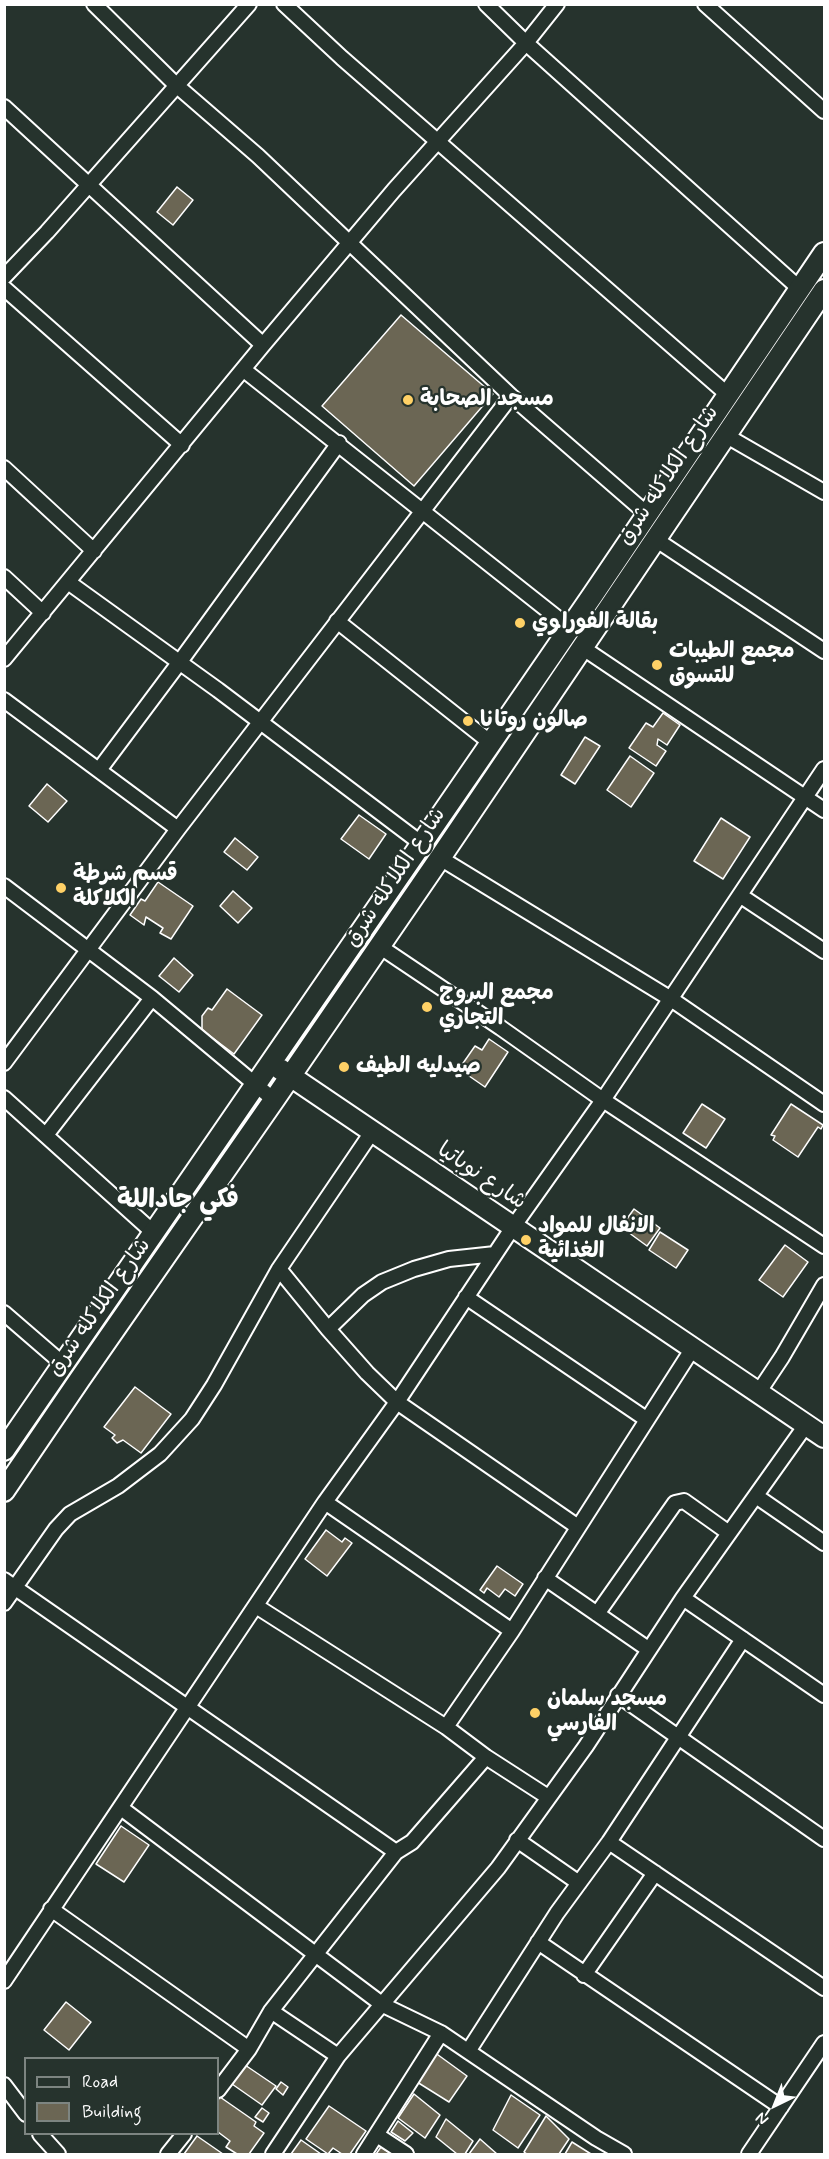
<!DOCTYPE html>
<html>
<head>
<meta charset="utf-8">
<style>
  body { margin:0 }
  #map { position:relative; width:829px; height:2159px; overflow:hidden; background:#26332d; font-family:Mynerve,sans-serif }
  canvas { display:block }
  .frame { position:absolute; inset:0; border:6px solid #fff; pointer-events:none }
  .legend { position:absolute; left:24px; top:2057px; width:195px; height:78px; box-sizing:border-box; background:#26332d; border:2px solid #7d8581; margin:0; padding:8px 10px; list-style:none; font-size:18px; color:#fff }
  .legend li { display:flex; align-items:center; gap:12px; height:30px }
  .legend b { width:30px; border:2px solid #7d8581 }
  .north { position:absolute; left:745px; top:2075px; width:60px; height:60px; -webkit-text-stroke:4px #26332d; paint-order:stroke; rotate:223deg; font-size:16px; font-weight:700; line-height:24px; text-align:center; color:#fff }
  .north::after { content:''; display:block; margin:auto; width:21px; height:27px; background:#fff; clip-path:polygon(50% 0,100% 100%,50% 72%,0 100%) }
</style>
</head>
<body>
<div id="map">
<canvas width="829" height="2159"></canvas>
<div class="frame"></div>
<ul class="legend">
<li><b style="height:8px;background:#26332d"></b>Road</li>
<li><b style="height:16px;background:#6b6654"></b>Building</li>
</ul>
<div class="north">N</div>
</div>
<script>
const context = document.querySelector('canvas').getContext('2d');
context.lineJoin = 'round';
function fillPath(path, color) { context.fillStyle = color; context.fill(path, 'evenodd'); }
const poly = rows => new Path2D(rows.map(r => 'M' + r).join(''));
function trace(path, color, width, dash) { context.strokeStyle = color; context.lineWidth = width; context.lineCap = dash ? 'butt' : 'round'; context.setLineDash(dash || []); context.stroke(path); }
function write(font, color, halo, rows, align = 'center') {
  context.font = font + ' Mynerve,"Playpen Sans Arabic",sans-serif'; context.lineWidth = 4.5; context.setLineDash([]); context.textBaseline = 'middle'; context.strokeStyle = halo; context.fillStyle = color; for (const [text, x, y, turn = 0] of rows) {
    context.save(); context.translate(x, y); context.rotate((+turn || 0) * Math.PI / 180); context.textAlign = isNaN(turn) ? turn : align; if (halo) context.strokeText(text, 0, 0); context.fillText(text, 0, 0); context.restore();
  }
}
const building = poly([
  [177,187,193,200,173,225,157,212,177,187],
  [401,315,493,394,414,486,322,406,401,315],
  [663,713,680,725,667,745,658,739,657,745,666,751,656,766,629,748,646,723,653,727,663,713],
  [585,737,600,746,575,784,561,775,585,737],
  [630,756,654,773,631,807,607,790,630,756],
  [47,784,67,801,48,822,29,806,47,784],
  [359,815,386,834,369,859,341,839,359,815],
  [721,818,750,837,723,879,694,861,721,818],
  [235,838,258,857,247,870,224,852,235,838],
  [158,882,193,906,171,939,160,933,163,928,146,917,144,925,130,915,141,899,145,901,158,882],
  [233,891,252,908,238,923,220,906,233,891],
  [174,958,193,975,179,992,159,976,174,958],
  [227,989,262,1015,234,1054,202,1030,202,1016,208,1008,212,1010,227,989],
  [489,1039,508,1052,485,1087,459,1069,475,1046,482,1050,489,1039],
  [702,1104,725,1119,706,1148,683,1133,702,1104],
  [791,1104,823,1125,821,1129,818,1127,798,1157,773,1140,775,1136,771,1135,791,1104],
  [634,1209,660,1228,647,1246,621,1227,634,1209],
  [660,1232,688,1250,676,1268,649,1250,660,1232],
  [785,1245,808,1262,783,1297,759,1280,785,1245],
  [135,1387,171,1414,141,1453,123,1440,117,1443,112,1438,115,1435,104,1427,135,1387],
  [326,1530,342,1542,345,1538,352,1543,327,1576,305,1559,326,1530],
  [497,1566,523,1584,515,1596,505,1589,499,1597,487,1588,484,1593,480,1590,497,1566],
  [121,1826,149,1845,124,1882,96,1864,121,1826],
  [66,2002,91,2022,69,2050,44,2030,66,2002],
  [434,2052,467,2076,449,2102,417,2082,434,2052],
  [245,2065,276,2086,262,2105,232,2084,245,2065],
  [281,2082,288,2087,283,2095,276,2089,281,2082],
  [414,2094,440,2115,425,2138,398,2118,414,2094],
  [511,2095,540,2115,518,2148,493,2130,511,2095],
  [220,2097,256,2122,254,2126,264,2133,249,2154,237,2154,226,2147,230,2141,218,2132,218,2100,220,2097],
  [329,2106,366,2131,350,2154,342,2154,333,2148,328,2154,306,2139,329,2106],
  [262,2108,269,2113,263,2122,255,2117,262,2108],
  [546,2116,569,2139,559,2154,527,2154,524,2152,546,2116],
  [446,2119,473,2141,465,2154,457,2154,436,2137,446,2119],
  [398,2121,413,2133,405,2141,391,2132,398,2121],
  [197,2136,223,2154,184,2154,197,2136],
  [480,2139,497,2154,469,2154,480,2139],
  [301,2140,321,2154,291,2154,301,2140],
  [572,2142,591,2154,565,2154,572,2142],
  [381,2147,392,2154,376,2154,381,2147]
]);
fillPath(building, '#6b6654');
trace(building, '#fff', 1.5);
const street = poly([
  [94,4,176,85,258,156,511,396,647,514],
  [284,4,342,58,727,394],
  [486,4,526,43,800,289],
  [705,4,824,111],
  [4,107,263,345],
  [4,277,47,232,249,4],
  [4,288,182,445],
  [244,370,570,628],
  [725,435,824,492],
  [4,468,94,551],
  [655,539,824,651],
  [4,577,43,613],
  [68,582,218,690,422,844],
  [337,621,491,743],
  [583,648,824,810],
  [4,659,263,345,394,190,526,43,557,4],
  [4,700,178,829],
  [99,770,179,663,339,443],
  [440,858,671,999,824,1104],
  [4,886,152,998,274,1100],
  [741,896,824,951],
  [379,946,501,1028,603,1100,824,1246],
  [4,1063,178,829,511,396],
  [4,1098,154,1233],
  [46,1135,152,998],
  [279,1269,328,1329,367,1373,397,1402,578,1527],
  [466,1297,646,1419],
  [4,1313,63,1364],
  [328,1329,363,1295,382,1282,414,1269,449,1259,495,1254],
  [758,1393,782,1357,824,1285],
  [756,1496,824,1543],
  [325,1502,512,1631],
  [545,1578,648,1649],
  [4,1580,396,1852],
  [683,1598,824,1695],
  [4,1603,56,1529,70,1514,118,1486,160,1454,192,1419,214,1385,279,1269,372,1132],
  [256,1606,446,1727,486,1757,548,1797],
  [597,1614,675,1503,684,1501,729,1533],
  [618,1695,824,1839],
  [446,1727,512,1631,693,1348],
  [121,1808,383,2005,441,2033,596,2138,624,2154],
  [517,1840,579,1883],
  [609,1842,824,1988],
  [51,1909,249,2049],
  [538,1942,781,2107],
  [584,1975,655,1873],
  [4,1981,325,1502,397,1402,513,1227,603,1100,824,769],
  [271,2011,338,2056],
  [469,2050,557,1913,609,1842,743,1639],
  [4,2085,26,2114],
  [218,2090,249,2049,271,2011,396,1852,412,1842,486,1757],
  [40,2134,58,2154],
  [377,2135,406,2154],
  [168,2154,184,2134],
  [273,2154,338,2056,498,1868,586,1746,683,1598,806,1425],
  [364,2154,441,2033],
  [749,2154,824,2043]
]);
const secondary = poly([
  [280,1069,824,1437],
  [4,1450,592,596,824,253],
  [4,1491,80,1379,274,1100,440,858,824,290]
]);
trace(street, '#fff', 18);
trace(secondary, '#fff', 24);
trace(street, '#26332d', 14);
trace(secondary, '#26332d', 20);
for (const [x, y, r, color] of [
  [408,400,6,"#ffd166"],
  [520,623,6,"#ffd166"],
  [657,665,6,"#ffd166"],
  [468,721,6,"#ffd166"],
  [61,888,6,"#ffd166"],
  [427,1007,6,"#ffd166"],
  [344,1067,6,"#ffd166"],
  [526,1240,6,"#ffd166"],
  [535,1713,6,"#ffd166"]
]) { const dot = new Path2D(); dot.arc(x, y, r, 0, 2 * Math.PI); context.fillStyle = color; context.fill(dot); trace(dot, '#26332d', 2); }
write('bold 22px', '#fff', '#26332d', [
  ["مسجد الصحابة",420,400],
  ["بقالة الفوراوي",532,623],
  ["مجمع الطيبات",669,652],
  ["للتسوق",669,677],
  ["صالون روتانا",480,721],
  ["قسم شرطة",73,875],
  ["الكلاكلة",73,900],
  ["مجمع البروج",439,994],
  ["التجاري",439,1019],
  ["صيدليه الطيف",356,1067],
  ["الانفال للمواد",538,1227],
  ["الغذائية",538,1252],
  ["مسجد سلمان",547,1700],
  ["الفارسي",547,1725]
], 'left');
write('22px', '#fff', '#26332d', [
  ["شارع الكلاكله شرق",669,476,-56],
  ["شارع الكلاكله شرق",396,878,-56],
  ["شارع نوباتيا",481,1177,34],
  ["شارع الكلاكله شرق",100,1308,-55]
]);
write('bold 26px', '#fff', '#26332d', [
  ["فكي جاداللة",178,1202]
]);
</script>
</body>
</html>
